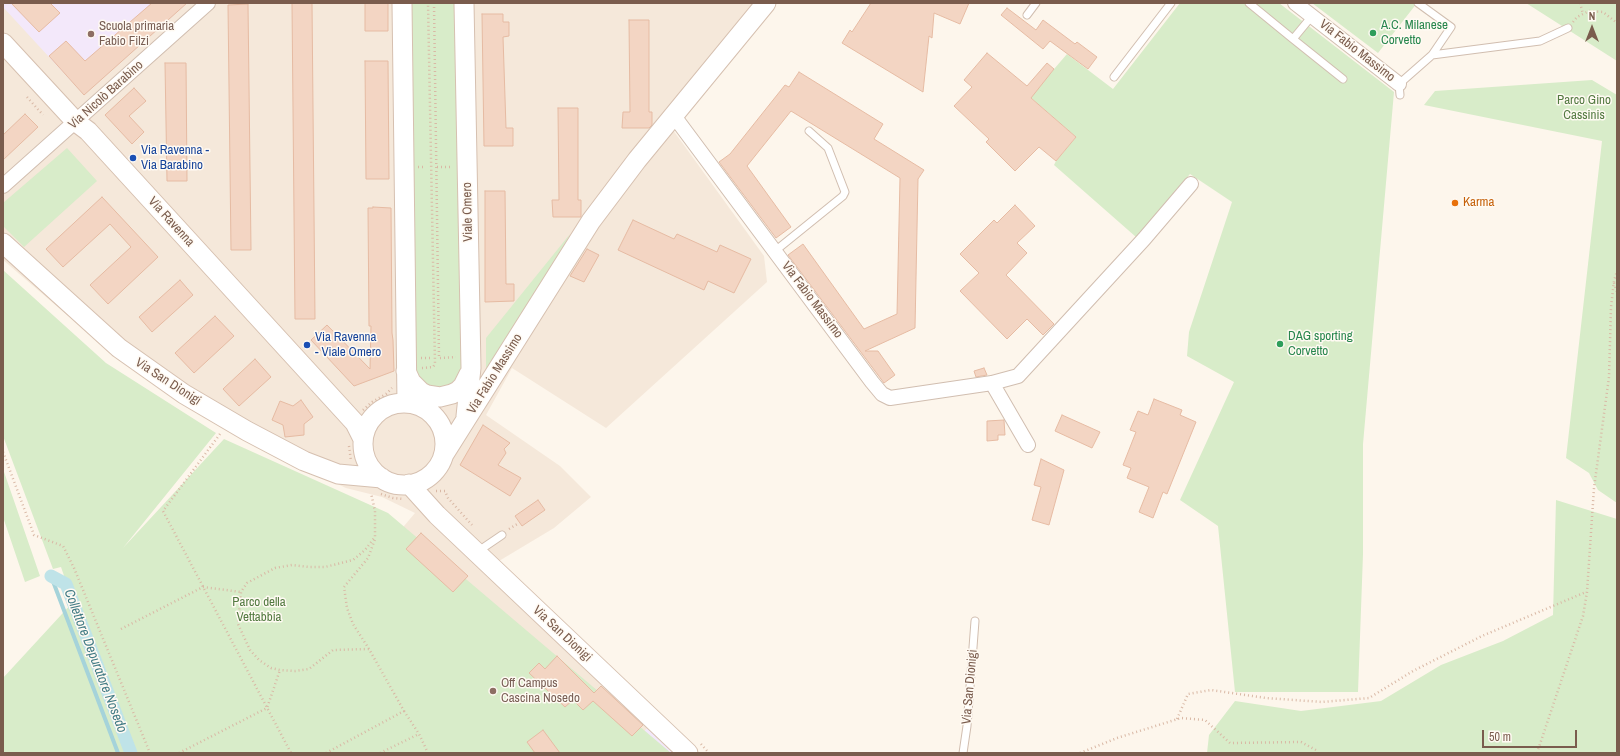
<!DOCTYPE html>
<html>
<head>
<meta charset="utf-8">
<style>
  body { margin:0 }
  #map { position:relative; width:1620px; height:756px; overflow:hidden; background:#fdf6ec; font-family:"Archivo Narrow",sans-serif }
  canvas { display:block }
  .frame { position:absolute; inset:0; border:4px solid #7a5c4d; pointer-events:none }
  .north { position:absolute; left:1572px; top:8px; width:40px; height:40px; -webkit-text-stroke:3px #fffaf3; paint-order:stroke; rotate:0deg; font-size:11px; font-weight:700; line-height:16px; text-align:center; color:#7a5c4d }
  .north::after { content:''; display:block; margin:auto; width:14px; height:18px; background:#7a5c4d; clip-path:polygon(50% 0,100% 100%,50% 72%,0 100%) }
  .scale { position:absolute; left:1482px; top:730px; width:95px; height:18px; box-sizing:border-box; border:2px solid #7a5c4d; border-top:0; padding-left:5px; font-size:12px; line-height:14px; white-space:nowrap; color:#7a5c4d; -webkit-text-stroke:3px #fffaf3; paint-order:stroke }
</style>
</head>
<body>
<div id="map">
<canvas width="1620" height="756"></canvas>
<div class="frame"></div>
<div class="north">N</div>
<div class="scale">50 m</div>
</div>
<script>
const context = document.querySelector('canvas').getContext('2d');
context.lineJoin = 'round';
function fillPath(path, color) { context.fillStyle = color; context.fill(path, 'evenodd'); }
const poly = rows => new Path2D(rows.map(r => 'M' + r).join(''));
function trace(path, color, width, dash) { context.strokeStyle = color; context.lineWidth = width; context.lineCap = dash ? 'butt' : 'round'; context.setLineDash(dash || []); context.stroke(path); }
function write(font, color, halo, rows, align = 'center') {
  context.font = font + ' "Archivo Narrow",sans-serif'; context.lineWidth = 3; context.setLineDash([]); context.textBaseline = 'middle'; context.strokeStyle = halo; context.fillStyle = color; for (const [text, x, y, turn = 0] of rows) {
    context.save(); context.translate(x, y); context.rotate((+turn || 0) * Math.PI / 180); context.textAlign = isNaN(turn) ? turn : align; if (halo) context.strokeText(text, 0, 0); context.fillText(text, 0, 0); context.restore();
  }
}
fillPath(poly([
  [3,3,777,3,673,130,764,256,767,282,606,428,512,368,486,415,560,466,591,497,554,528,499,561,650,725,625,753,361,577,415,513,382,497,346,488,246,441,116,357,3,260]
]), '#f5e8da');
fillPath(poly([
  [3,3,187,3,84,95,3,7],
  [650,725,677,753,625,753]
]), '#f3e8fa');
fillPath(poly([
  [409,3,460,3,465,359,458,379,450,385,437,388,423,385,415,374],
  [1180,3,1279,3,1394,92,1363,444,1363,554,1358,692,1235,692,1218,526,1180,500,1234,382,1187,356,1189,332,1232,202,1190,174,1136,237,1054,165,1056,161,1076,137,1030,97,1067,54,1113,89],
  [1312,3,1417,3,1378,53],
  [1526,3,1617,3,1617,61],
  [1592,80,1617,95,1617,503,1598,490,1589,473,1566,458,1602,141,1424,105,1435,91],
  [67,148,97,181,24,247,3,226,3,203],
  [570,234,549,276,493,368,486,368,486,338],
  [3,270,106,363,216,433,123,548,224,439,388,513,671,753,3,753,3,678,73,602,61,567,53,569,3,436],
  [3,469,40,576,25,582,3,517],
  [1556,500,1617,519,1617,753,1207,753,1209,735,1235,701,1301,711,1381,701,1441,665,1503,641,1553,615]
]), '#d8ecc9');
trace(poly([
  [51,576,118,753]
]), '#a5d3da', 4);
trace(poly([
  [51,576,66,584,131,753]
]), '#bfe3e8', 13);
const building = poly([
  [11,3,50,3,60,13,39,32,11,3],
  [152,3,187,3,84,95,49,56,66,41,85,61,152,3],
  [292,3,312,3,315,319,295,319,292,3],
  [365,3,388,3,388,31,365,31,365,3],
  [871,3,969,3,960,24,934,13,932,38,929,36,923,92,842,43,850,30,852,32,871,3],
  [248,4,251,250,231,250,228,5,248,4],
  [1007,8,1036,30,1043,20,1075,44,1077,42,1097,57,1088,69,1050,41,1043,49,1001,15,1007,8],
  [482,14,503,14,503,22,509,22,509,36,503,37,506,128,513,128,513,146,484,146,482,14],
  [629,20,649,20,649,112,652,112,652,125,649,128,622,128,623,112,630,112,629,20],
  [987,53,1027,86,1047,63,1054,69,1031,98,1076,137,1056,161,1039,147,1015,171,986,142,989,139,954,106,972,87,964,80,987,53],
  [365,61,388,61,389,179,366,179,365,61],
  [165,63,186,63,187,181,167,181,165,63],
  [799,72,883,124,874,139,924,170,918,179,915,328,865,351,878,351,895,375,884,383,788,255,803,244,864,329,897,314,900,178,791,111,747,166,791,227,776,238,719,162,730,154,785,85,789,87,799,72],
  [134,88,146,101,129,116,144,132,132,144,105,115,134,88],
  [558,108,578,108,578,200,581,200,581,217,553,217,552,200,559,200,558,108],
  [25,114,38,127,3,160,3,135,25,114],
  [485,191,505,191,506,284,514,284,514,301,485,302,485,191],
  [102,197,158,257,108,304,90,285,131,247,110,224,63,267,46,249,102,197],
  [1015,205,1035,226,1017,243,1027,253,1006,275,1054,324,1043,335,1027,319,1007,339,960,291,979,273,960,254,994,220,997,223,1015,205],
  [373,207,391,208,392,333,393,340,394,371,354,386,311,340,327,325,370,369,371,326,369,326,368,208,373,208,373,207],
  [633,220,674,239,677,234,717,252,720,245,751,259,734,293,708,281,704,290,618,250,633,220],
  [587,249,599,255,584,282,570,276,587,249],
  [180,280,193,295,152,332,139,317,180,280],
  [215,316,234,336,194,373,175,353,215,316],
  [255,359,271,377,239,406,223,389,255,359],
  [984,368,987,375,976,377,974,371,984,368],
  [1154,399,1182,410,1180,415,1196,422,1167,494,1163,492,1153,518,1139,512,1149,487,1127,478,1131,468,1123,465,1136,432,1130,430,1138,411,1148,415,1154,399],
  [301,400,313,417,304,424,304,435,285,437,283,425,272,420,280,401,293,406,301,400],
  [1062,415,1100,432,1092,448,1055,431,1062,415],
  [1004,420,1005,435,998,435,998,440,987,441,987,421,1004,420],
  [483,425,510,443,504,449,506,453,498,465,521,478,510,496,460,465,483,425],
  [1041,459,1064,470,1049,525,1032,520,1041,487,1034,485,1041,459],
  [538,500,545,510,522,526,515,516,538,500],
  [421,533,468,576,453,592,406,549,421,533],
  [557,656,594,693,601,686,643,725,632,736,593,701,583,710,573,700,565,707,529,673,539,663,545,669,557,656],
  [543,730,560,753,535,753,527,742,543,730]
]);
fillPath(building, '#f3d5c3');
trace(building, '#e6bba3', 1);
const lane = poly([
  [1249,3,1293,39,1312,16],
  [1027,15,1036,3],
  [1293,39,1343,79],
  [1432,55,1540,41,1568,28],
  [1114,77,1171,3],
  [1399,84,1432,55,1451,27,1418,3],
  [1399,84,1400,95],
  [775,251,843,196,845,192,828,148,809,131],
  [477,552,502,535],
  [963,753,967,726,975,621]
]);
const street = poly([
  [1295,3,1399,84],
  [674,116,872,382,882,394,890,398,992,383,1018,376,1144,239,1191,184],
  [3,186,208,3],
  [992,383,1028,445]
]);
const secondary = poly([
  [402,3,407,403],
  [464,3,471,368,466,416],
  [3,43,76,122,88,131,355,423,363,439],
  [3,243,119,348,184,394,247,431,304,461,338,474,382,478],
  [406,371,411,382,421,392,427,395,440,397,452,394,458,391,463,386,469,374],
  '363 444a41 41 0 1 1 82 0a41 41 0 1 1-82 0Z',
  [443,456,591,221,637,160,766,3],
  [409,484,437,515,688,753]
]);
trace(lane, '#d1beb0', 9);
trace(street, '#d1beb0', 16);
trace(secondary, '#d6c0b0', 21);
trace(poly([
  [434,3,439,358,456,357],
  [1580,3,1583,14],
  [1573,22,1577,17,1589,11,1603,12,1617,23],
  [27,97,43,115],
  [418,167,425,167],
  [437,167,452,167],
  [1614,283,1617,292],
  [421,358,430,358],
  [422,368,433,367,435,364,428,3],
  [363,410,372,402,386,394,392,388],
  [220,434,163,511,291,753],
  [349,446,351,461],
  [3,452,34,535,63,546,74,568,150,753],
  [436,491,445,491,448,498,472,525],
  [381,494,393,498,403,499],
  [509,529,519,523],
  [121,629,203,587,241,592],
  [369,649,353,624,347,608,344,587,368,558,375,539],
  [404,711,419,734,428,753],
  [1177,719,1188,694,1211,690,1266,698,1322,702,1369,698,1413,671,1482,636,1586,592],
  [701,744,709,753],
  [179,753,267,708,280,670],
  [326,753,404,711,369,649,333,650,309,669,295,671,280,670,271,668,259,660,250,650,238,624,241,592,247,583,275,568,292,565,309,567,325,567,353,560,365,550,375,537,375,511,371,493],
  [380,753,419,734],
  [1080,753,1117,738,1181,718,1205,720,1230,743,1301,742,1316,750,1317,753],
  [1537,753,1583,616,1587,592,1594,488,1609,377,1611,307,1614,281,1617,271]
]), '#d9b8a5', 2.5, [1, 3]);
trace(lane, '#fff', 7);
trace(street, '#fff', 14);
trace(secondary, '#fff', 19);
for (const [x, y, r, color] of [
  [1373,33,4,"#2e9e5b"],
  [91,34,4,"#8d6e63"],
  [133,158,4,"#1a4fb4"],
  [1455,203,4,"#e8710a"],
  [1280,344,4,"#2e9e5b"],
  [307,345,4,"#1a4fb4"],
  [493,691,4,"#8d6e63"]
]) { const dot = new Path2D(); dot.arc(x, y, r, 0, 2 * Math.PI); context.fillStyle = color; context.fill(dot); trace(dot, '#fffaf3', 1.5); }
write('13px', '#27864d', '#fffaf3', [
  ["A.C. Milanese",1381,26],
  ["Corvetto",1381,41],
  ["DAG sporting",1288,337],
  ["Corvetto",1288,352]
], 'left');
write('13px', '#785e54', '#fffaf3', [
  ["Scuola primaria",99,27],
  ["Fabio Filzi",99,42],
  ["Off Campus",501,684],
  ["Cascina Nosedo",501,699]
], 'left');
write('13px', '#7a5c4d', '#fffaf3', [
  ["Via Fabio Massimo",1357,51,38],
  ["Via Nicolò Barabino",106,95,-42],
  ["Viale Omero",468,212,-91],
  ["Via Ravenna",171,222,48],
  ["Via Fabio Massimo",812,300,53],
  ["Via Fabio Massimo",495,374,-58],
  ["Via San Dionigi",168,382,33],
  ["Via San Dionigi",562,634,43],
  ["Via San Dionigi",970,687,-85]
]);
write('13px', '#537a41', '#fffaf3', [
  ["Parco Gino",1584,101],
  ["Cassinis",1584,116],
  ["Parco della",259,603],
  ["Vettabbia",259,618]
]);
write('13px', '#164399', '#fffaf3', [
  ["Via Ravenna -",141,151],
  ["Via Barabino",141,166],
  ["Via Ravenna",315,338],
  ["- Viale Omero",315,353]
], 'left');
write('13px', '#c56008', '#fffaf3', [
  ["Karma",1463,203]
], 'left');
write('italic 14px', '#437c86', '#fffaf3', [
  ["Collettore Depuratore Nosedo",95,661,69]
]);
</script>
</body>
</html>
